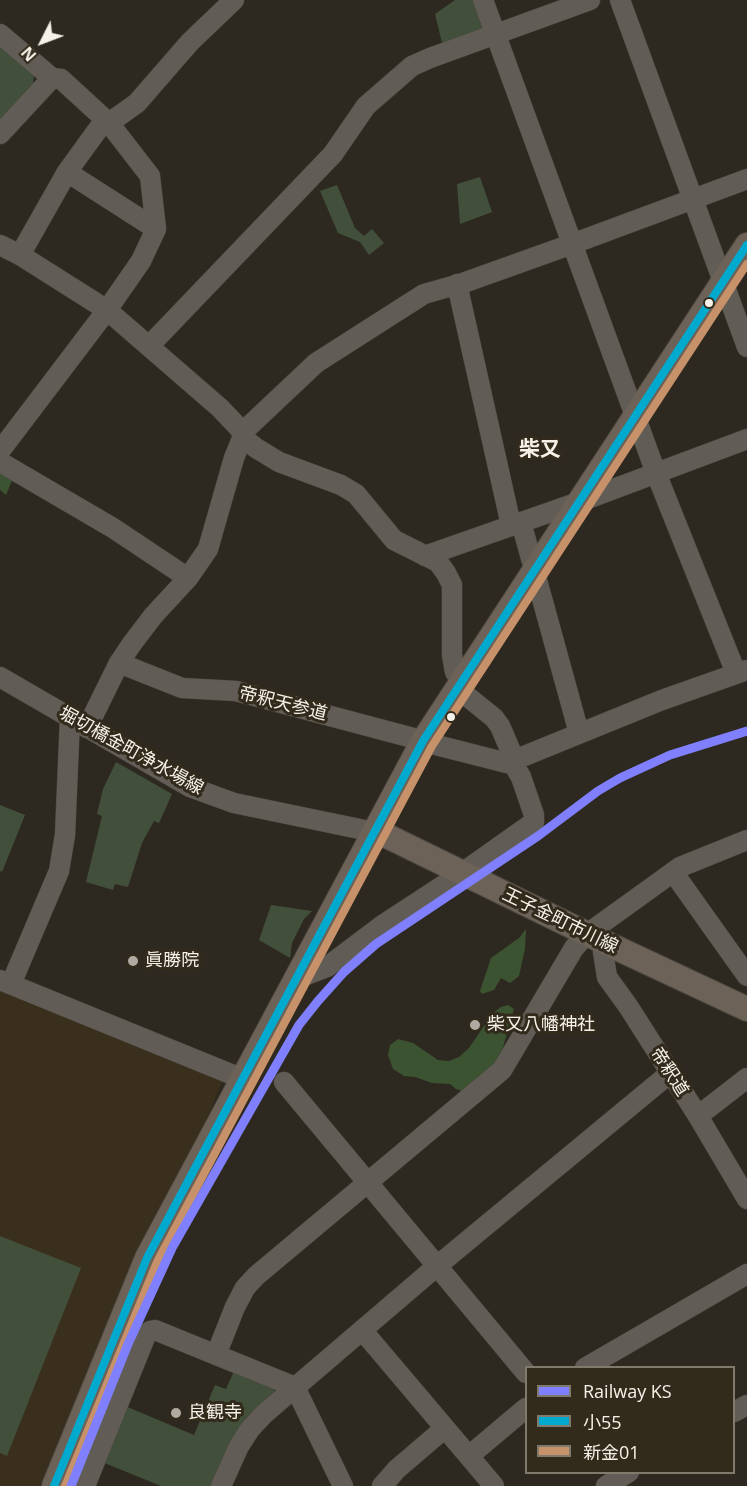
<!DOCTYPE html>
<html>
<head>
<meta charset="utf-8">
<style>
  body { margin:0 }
  #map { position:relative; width:747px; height:1486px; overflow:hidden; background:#2d2920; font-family:"Open Sans","Noto Sans JP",sans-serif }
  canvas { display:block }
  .legend { position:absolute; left:525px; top:1366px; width:210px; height:108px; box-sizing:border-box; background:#322a1b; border:2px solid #807a6d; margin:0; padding:8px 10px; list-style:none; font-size:18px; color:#f6f1e8 }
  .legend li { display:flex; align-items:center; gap:12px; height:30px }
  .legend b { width:30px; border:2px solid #807a6d }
  .north { position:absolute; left:12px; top:12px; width:60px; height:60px; -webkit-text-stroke:4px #322a1b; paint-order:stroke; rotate:228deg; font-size:16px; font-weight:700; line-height:24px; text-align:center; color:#f6f1e8 }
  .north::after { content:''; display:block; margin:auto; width:21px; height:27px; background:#f6f1e8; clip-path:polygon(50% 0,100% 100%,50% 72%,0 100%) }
</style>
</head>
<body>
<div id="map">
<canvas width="747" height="1486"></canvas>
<ul class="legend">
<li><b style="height:8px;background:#8080ff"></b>Railway KS</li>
<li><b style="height:8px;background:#00a9ce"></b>小55</li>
<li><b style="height:8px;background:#c7916a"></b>新金01</li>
</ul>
<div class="north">N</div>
</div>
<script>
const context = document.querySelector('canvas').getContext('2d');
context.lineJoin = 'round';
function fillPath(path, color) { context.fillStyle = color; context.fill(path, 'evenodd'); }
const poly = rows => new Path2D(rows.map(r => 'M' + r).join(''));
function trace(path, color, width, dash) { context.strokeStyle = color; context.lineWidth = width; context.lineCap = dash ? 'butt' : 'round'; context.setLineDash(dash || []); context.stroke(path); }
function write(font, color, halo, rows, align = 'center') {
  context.font = font + ' "Open Sans","Noto Sans JP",sans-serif'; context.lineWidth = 6; context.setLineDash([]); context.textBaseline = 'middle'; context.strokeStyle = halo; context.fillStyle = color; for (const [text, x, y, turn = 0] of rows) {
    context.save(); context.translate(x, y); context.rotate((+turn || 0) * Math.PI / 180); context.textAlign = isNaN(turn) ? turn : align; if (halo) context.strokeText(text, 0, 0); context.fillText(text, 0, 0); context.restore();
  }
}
fillPath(poly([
  [0,988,223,1079,200,1136,132,1260,40,1486,0,1486]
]), '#392f1c');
fillPath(poly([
  [455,0,476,0,487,30,443,47,435,14],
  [0,46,34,75,33,84,0,123],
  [480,177,492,212,460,224,457,184],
  [337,185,355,228,364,236,372,229,384,243,369,255,360,242,338,233,320,191],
  [116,762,172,794,159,823,154,821,142,843,128,887,115,884,113,890,86,882,102,816,97,814,103,789],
  [0,805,25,815,2,872,0,871],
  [271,905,312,911,304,919,292,943,290,958,259,940],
  [0,1236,81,1268,7,1456,0,1453],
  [235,1369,274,1386,274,1392,246,1418,230,1441,212,1486,161,1486,102,1462,125,1406,194,1435,215,1385,226,1389]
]), '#42503b');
fillPath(poly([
  [0,470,13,478,6,495,0,490],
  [526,929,525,949,519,976,510,983,501,978,494,990,482,994,480,991,491,958,519,938],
  [508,1005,514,1009,499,1061,462,1091,456,1089,450,1084,432,1083,415,1077,404,1076,393,1069,388,1055,390,1045,398,1039,413,1043,438,1060,449,1061,459,1057,469,1048,492,1014,501,1007]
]), '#3c5331');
const minor = poly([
  [483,0,656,473,736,673],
  [620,0,747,347],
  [0,34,52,78,0,134],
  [109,123,137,103,190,42,234,0],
  [67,172,156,229],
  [0,245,20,255,107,310,220,408,239,428,246,440,256,448,279,462,341,485,356,494,394,540,438,562,446,573,452,585,452,655,455,672,462,681],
  [20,255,67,172,104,121],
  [457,284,511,525],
  [149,346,333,154,366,106,412,66,430,58,590,0],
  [0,451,107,310,141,261,156,229,150,176,109,123,61,79,52,78],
  [0,462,113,528,188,578],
  [521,522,579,733],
  [425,556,579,502,747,439],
  [119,663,182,688,236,691,413,738],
  [0,677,190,787,234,803,374,832],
  [457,688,494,718,500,726,515,761],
  [87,728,119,663,131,645,153,616,188,578,208,549,234,458,246,429,316,363,424,294,463,283,572,244,747,179],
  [432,744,507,763,662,700,747,670],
  [673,872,747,976],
  [606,943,603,952,607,977,628,1006,698,1116,747,1199],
  [296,979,327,967,384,924,462,873,534,822,534,815,521,777,512,762],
  [0,980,243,1079],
  [11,984,59,871,65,835,70,718],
  [284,1082,526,1373],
  [698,1116,747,1078],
  [362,1330,494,1486],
  [216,1355,235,1307,245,1288,256,1276,502,1070,574,948,587,934,680,867,747,840],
  [585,1368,747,1274],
  [734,1412,747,1405],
  [469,1456,526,1408],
  [85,1486,146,1335,150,1331,155,1330,295,1387,343,1486],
  [221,1486,239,1446,250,1429,264,1414,437,1266,669,1074],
  [382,1486,397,1469,445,1428],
  [606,1486,629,1472]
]);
const major = poly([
  [374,832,389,837,606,943,747,1009],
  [54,1486,147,1258,423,741,747,245]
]);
trace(minor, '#4a473f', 21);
trace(major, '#4a473f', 26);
trace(minor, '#615d56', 20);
trace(major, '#6d6257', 24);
trace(poly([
  [54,1486,147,1258,423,741,747,245]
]), '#00a9ce', 8);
trace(poly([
  [65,1486,157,1262,432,746,747,264]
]), '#c7916a', 8);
trace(poly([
  [71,1486,128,1344,172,1248,299,1025,318,1001,344,972,376,944,538,836,598,791,620,778,670,755,747,731]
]), '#8080ff', 9);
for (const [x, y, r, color] of [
  [709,303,5,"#f6f1e8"],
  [451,717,5,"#f6f1e8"],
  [133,961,6,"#b0aba2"],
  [475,1025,6,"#b0aba2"],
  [176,1413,6,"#b0aba2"]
]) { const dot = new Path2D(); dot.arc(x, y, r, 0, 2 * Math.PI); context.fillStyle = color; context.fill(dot); trace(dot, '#322a1b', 2); }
write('18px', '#f6f1e8', '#322a1b', [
  ["帝釈天参道",283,704,14],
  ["堀切橋金町浄水場線",131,751,29],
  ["王子金町市川線",560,921,26],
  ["帝釈道",669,1072,57]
]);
write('18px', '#f6f1e8', '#322a1b', [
  ["眞勝院",145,961],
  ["柴又八幡神社",487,1025],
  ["良観寺",188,1413]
], 'left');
write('bold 21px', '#f6f1e8', '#322a1b', [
  ["柴又",540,450]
]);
</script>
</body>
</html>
